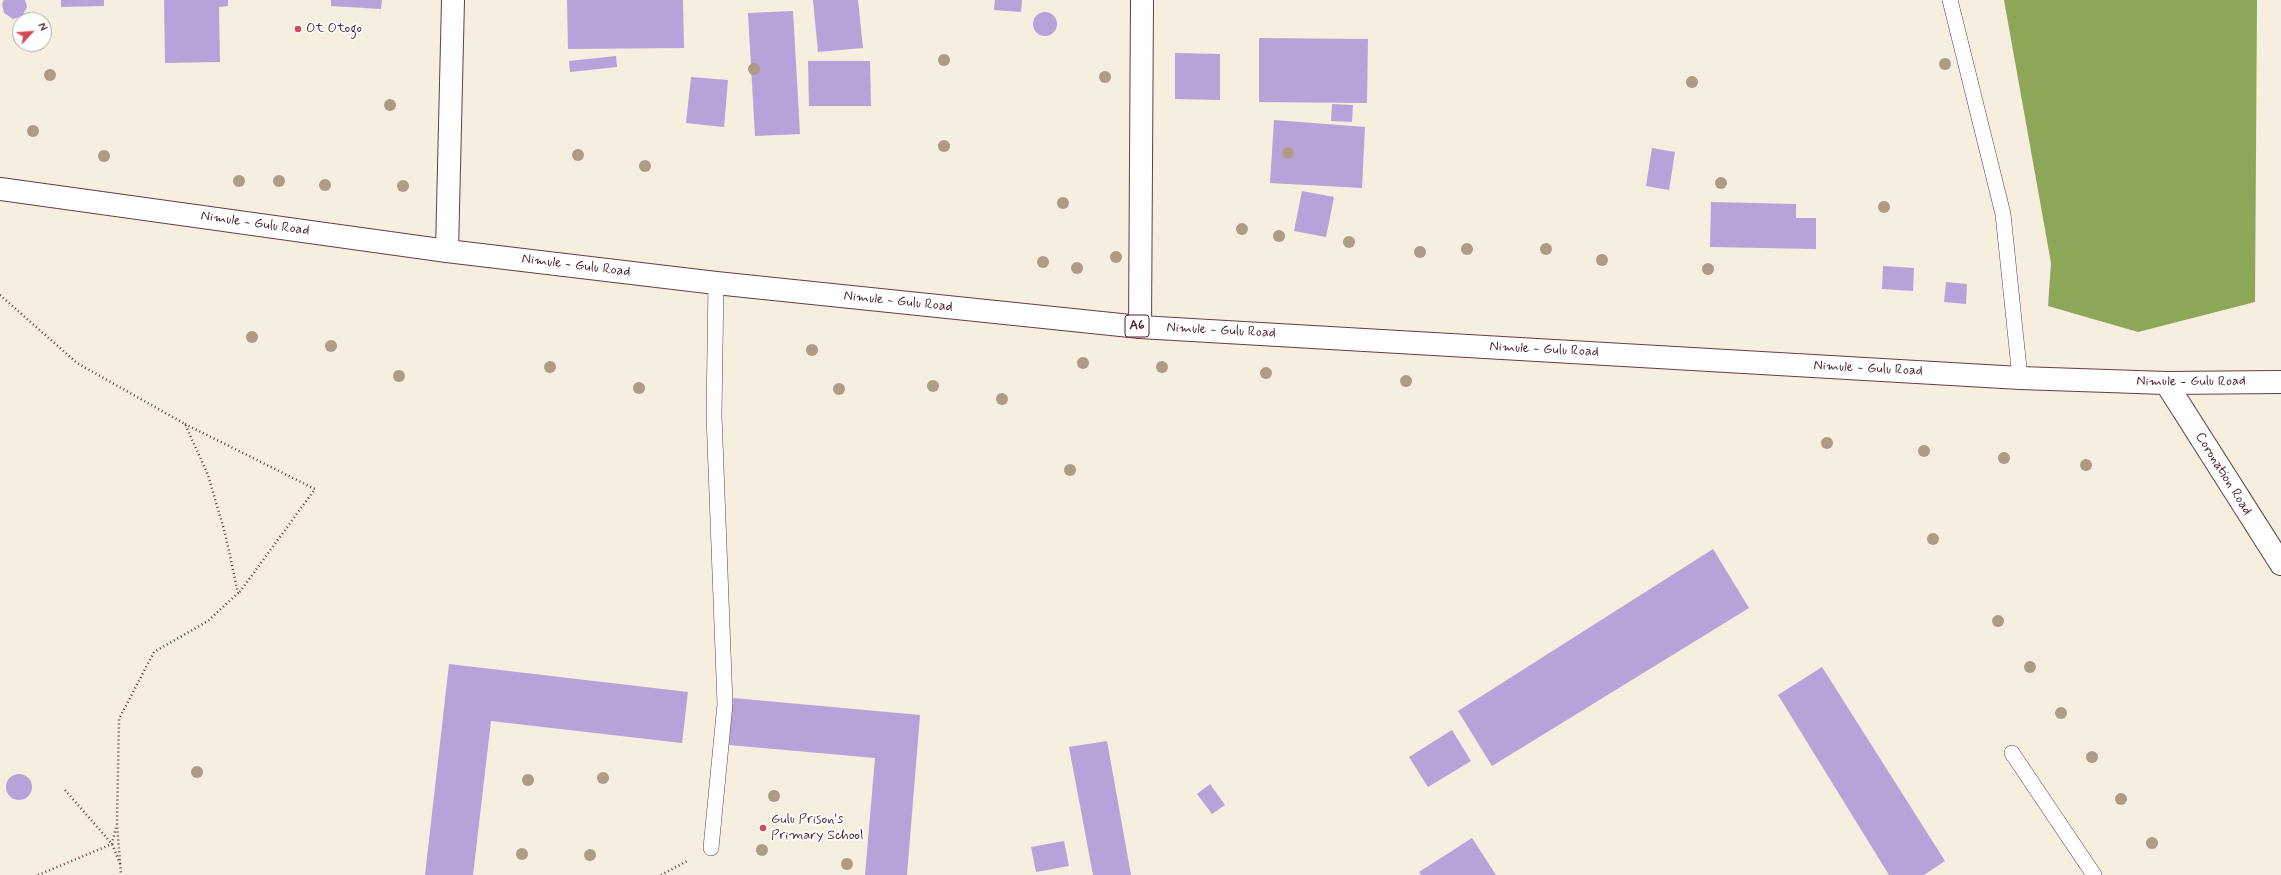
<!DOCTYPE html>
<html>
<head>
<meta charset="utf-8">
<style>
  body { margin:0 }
  #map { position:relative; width:2281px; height:875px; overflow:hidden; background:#f6eede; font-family:Mynerve,sans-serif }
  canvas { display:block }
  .north { position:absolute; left:12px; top:12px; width:40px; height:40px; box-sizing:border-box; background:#fff; border:1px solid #b7a5aa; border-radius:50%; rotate:64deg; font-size:11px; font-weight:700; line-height:16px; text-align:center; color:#4a1f2b }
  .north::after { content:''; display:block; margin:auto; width:14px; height:18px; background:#d1495b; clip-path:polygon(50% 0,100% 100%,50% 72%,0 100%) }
</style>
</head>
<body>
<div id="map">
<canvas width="2281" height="875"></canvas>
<div class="north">N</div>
</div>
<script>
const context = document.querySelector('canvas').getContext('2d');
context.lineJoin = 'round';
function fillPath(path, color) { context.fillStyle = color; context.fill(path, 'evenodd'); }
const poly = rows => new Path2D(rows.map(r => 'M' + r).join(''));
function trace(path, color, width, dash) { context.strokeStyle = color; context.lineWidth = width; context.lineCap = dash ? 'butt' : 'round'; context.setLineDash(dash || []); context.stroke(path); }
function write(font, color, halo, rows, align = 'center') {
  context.font = font + ' Mynerve,sans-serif'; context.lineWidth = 3.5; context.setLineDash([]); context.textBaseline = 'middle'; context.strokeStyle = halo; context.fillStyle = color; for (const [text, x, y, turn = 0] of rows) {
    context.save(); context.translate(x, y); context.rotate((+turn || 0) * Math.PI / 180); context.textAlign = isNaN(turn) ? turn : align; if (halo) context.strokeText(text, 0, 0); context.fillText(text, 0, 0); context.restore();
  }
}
fillPath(poly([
  [2004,0,2257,0,2255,302,2138,332,2048,306,2051,263]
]), '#8ea658');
fillPath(poly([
  [4,0,25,0,27,7,22,16,13,19,4,13,2,4],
  [61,0,104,0,104,6,61,7],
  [164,0,228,0,228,6,219,7,220,62,165,63],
  [331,0,382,0,381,9,331,6],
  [567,0,683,0,684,48,568,49],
  [813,0,858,0,863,48,818,52],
  [995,0,1022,0,1021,12,994,10],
  [793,11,800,134,755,136,748,13],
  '1033 24a12 12 0 1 1 24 0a12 12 0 1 1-24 0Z',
  [1259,38,1368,39,1367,103,1259,102],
  [1175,53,1220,54,1220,100,1175,99],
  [616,56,617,67,570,72,569,61],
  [808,61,870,61,871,106,809,106],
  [691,77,728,80,724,127,686,123],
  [1332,104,1353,105,1352,122,1331,121],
  [1274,120,1365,127,1362,188,1270,183],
  [1652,148,1675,152,1669,190,1646,186],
  [1302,191,1334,197,1326,237,1294,231],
  [1711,202,1796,204,1796,218,1816,218,1816,249,1710,247],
  [1883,266,1914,268,1913,291,1882,289],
  [1946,282,1967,284,1966,304,1944,302],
  [1713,549,1749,608,1492,766,1458,711],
  [449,664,688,692,682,743,491,721,473,875,425,875],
  [1822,667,1945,861,1924,875,1889,875,1778,695],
  [733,698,920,715,907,875,865,875,875,758,729,745],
  [1452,730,1471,761,1428,787,1409,757],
  [1107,741,1131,875,1093,875,1069,747],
  '6 787a13 13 0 1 1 26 0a13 13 0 1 1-26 0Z',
  [1210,784,1225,805,1212,814,1197,794],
  [1472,838,1496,875,1421,875,1419,872],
  [1064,841,1069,866,1036,872,1031,847]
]), '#b7a2da');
const lane = poly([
  [1950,0,2003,214,2020,378],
  [2012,753,2094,875],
  [711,848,725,704,714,415,716,283]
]);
const street = poly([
  [447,251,453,0],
  [1140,327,1142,0]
]);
const secondary = poly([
  [2166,383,2281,564]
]);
const primary = poly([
  [0,189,447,251,716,283,1140,327,2020,378,2166,383,2281,382]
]);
trace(lane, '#643e46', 16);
trace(street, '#643e46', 24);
trace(secondary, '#643e46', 24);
trace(primary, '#643e46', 24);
trace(poly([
  [0,295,77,363,185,424,208,475,225,533,238,593,208,621,154,652,119,719,117,824,121,875],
  [185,424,315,489,239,593],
  [65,790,112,844,121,866],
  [38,875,112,844,116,827],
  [661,875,689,860]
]), '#643e46', 2.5, [1, 3]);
trace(lane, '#fff', 15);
trace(street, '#fff', 22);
trace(secondary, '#fff', 22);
trace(primary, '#fff', 22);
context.fillStyle = '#ac9b86';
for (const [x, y] of [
  [944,60],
  [1945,64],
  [754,69],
  [50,75],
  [1105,77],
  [1692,82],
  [390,105],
  [33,131],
  [944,146],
  [1288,153],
  [578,155],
  [104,156],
  [645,166],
  [239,181],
  [279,181],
  [1721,183],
  [325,185],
  [403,186],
  [1063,203],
  [1884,207],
  [1242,229],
  [1279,236],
  [1349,242],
  [1467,249],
  [1546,249],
  [1420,252],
  [1116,257],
  [1602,260],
  [1043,262],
  [1077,268],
  [1708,269],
  [252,337],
  [331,346],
  [812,350],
  [1083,363],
  [550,367],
  [1162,367],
  [1266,373],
  [399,376],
  [1406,381],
  [933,386],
  [639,388],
  [839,389],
  [1002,399],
  [1827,443],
  [1924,451],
  [2004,458],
  [2086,465],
  [1070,470],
  [1933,539],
  [1998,621],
  [2030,667],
  [2061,713],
  [2092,757],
  [197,772],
  [603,778],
  [528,780],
  [774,796],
  [2121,799],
  [2152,843],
  [762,850],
  [522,854],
  [590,855],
  [847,864]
]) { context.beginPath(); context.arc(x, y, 6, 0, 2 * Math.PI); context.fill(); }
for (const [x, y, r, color] of [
  [298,29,4,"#d1495b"],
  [763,828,4,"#d1495b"]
]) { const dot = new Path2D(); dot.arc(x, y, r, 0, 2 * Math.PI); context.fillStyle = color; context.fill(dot); trace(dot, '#fff', 1.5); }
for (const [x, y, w] of [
  [1137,326,24]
]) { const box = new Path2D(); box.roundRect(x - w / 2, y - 11, w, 22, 3); context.fillStyle = '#fff'; context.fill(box); trace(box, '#4a1f2b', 1); }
write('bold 13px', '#4a1f2b', null, [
  ["A6",1137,326]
]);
write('14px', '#4a1f2b', '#fff', [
  ["Ot Otogo",306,29],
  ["Gulu Prison's",771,820],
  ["Primary School",771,836]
], 'left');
write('14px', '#4a1f2b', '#fff', [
  ["Nimule - Gulu Road",255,224,8],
  ["Nimule - Gulu Road",576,266,7],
  ["Nimule - Gulu Road",898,302,6],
  ["Nimule - Gulu Road",1221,331,3],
  ["Nimule - Gulu Road",1544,350,3],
  ["Nimule - Gulu Road",1868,369,3],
  ["Nimule - Gulu Road",2191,382],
  ["Coronation Road",2223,474,58]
]);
</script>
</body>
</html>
